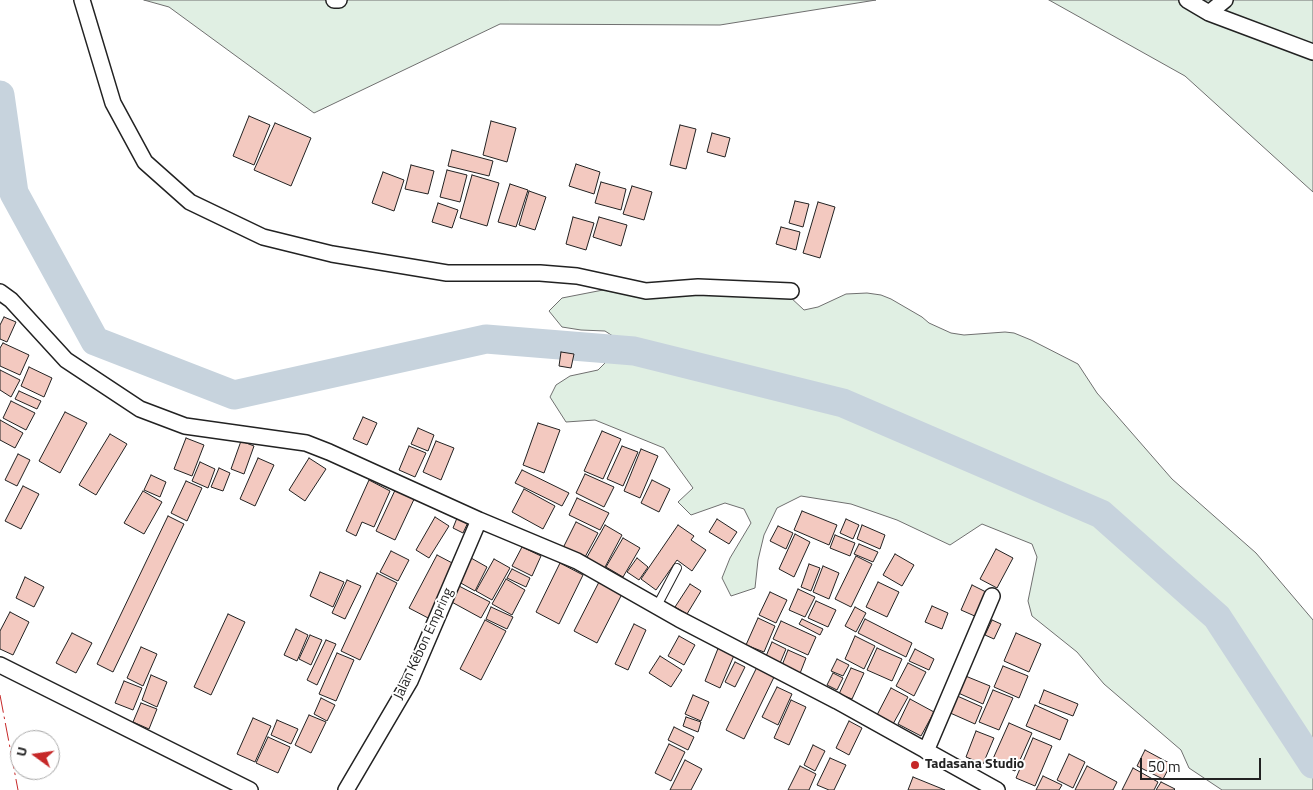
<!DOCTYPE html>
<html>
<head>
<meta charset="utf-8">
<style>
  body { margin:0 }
  #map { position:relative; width:1313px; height:790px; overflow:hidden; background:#fff; font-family:"Titillium Web",sans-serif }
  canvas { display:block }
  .north { position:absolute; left:10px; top:730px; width:50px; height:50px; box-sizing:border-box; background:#fff; border:1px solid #a7a7a7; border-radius:50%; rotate:284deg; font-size:14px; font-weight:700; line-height:20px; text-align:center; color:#222 }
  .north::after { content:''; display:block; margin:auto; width:18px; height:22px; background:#c62828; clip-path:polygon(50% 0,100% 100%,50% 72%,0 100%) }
  .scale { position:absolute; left:1140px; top:758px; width:121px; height:22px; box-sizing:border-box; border:2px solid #222; border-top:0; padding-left:6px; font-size:15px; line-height:18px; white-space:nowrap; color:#222; -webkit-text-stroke:4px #fff; paint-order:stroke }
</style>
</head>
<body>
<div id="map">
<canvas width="1313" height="790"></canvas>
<div class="north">U</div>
<div class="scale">50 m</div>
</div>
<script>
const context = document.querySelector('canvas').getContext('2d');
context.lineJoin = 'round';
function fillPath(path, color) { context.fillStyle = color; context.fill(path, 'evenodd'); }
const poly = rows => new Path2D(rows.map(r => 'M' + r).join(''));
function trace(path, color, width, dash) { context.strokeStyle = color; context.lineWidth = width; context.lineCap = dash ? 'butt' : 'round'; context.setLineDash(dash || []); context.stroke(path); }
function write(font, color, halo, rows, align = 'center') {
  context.font = font + ' "Titillium Web",sans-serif'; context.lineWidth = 4; context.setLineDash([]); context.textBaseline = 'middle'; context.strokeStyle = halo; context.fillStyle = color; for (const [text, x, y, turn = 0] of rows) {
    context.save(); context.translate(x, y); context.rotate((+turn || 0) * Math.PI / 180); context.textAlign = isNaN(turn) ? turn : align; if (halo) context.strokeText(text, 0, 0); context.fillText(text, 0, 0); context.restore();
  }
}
const green = poly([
  [144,0,876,0,720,25,500,24,314,113,169,7,144,0],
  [1049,0,1313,0,1313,192,1185,76,1049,0],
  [603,290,645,295,698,292,789,296,804,310,818,307,846,294,867,293,881,295,891,299,922,317,929,323,951,333,964,335,1005,332,1014,333,1031,340,1078,364,1097,393,1172,479,1256,553,1313,620,1313,790,1222,790,1189,768,1181,750,1104,684,1077,652,1032,616,1028,601,1037,557,1032,544,982,524,950,545,897,520,851,504,801,496,777,508,764,535,758,560,755,588,731,596,722,578,730,558,751,523,744,509,725,503,691,515,678,502,693,488,664,448,595,420,566,422,550,397,556,385,570,376,598,370,611,357,619,340,605,331,581,330,562,327,549,311,562,298,603,290]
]);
fillPath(green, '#e0efe3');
trace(green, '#6f6f6f', 1);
trace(poly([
  [0,95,14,193,95,341,234,395,486,339,634,351,843,403,1101,514,1217,617,1313,764]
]), '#c7d3dd', 29);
const building = poly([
  [249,116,270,125,254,165,233,156,249,116],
  [491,121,516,128,507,162,483,155,491,121],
  [275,123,311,138,291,186,254,170,275,123],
  [680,125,696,129,686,169,670,165,680,125],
  [712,133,730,138,725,157,707,152,712,133],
  [452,150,493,161,489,176,448,166,452,150],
  [576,164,600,172,594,194,569,186,576,164],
  [411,165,434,171,428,194,405,189,411,165],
  [447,170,467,175,460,202,440,197,447,170],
  [383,172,404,180,394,211,372,203,383,172],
  [472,175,499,183,487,226,460,218,472,175],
  [601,182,626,189,621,210,595,203,601,182],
  [510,184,528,190,516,227,498,222,510,184],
  [632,186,652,192,644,220,623,214,632,186],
  [529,191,546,197,535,230,519,225,529,191],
  [795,201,809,204,803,227,789,223,795,201],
  [818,202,835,207,820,258,803,253,818,202],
  [438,203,458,210,452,228,432,222,438,203],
  [573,217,594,223,586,250,566,244,573,217],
  [599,217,627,225,621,246,593,237,599,217],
  [781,227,800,232,796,250,776,244,781,227],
  [4,317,16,322,7,342,0,339,0,325,4,317],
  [3,343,29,355,20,375,0,366,0,348,3,343],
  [561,352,574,354,571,368,559,366,561,352],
  [29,367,52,378,44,397,21,386,29,367],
  [0,370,20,380,11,397,0,390,0,370],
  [19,391,41,401,37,409,15,399,19,391],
  [11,401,35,413,26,430,3,418,11,401],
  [65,412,87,423,60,473,39,461,65,412],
  [363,417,377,423,367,445,353,439,363,417],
  [0,420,23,433,15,448,0,440,0,420],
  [538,423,560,430,544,473,523,465,538,423],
  [418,428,434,435,428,451,411,444,418,428],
  [602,431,621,439,603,479,584,471,602,431],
  [110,434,127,444,96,495,79,485,110,434],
  [186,438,204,445,192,476,174,469,186,438],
  [241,441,254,446,244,474,231,469,241,441],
  [436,441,454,448,441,480,423,472,436,441],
  [409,446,426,453,415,477,399,470,409,446],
  [622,446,638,452,623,486,607,479,622,446],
  [641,449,658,456,640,498,624,491,641,449],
  [18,454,30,460,17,486,5,480,18,454],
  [258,458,274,465,255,506,240,499,258,458],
  [309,458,326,469,305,501,289,490,309,458],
  [200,462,215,469,208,488,192,481,200,462],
  [219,468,230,473,223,491,211,487,219,468],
  [522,470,569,493,562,506,515,483,522,470],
  [585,474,614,487,604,507,576,493,585,474],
  [151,475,166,482,160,497,144,490,151,475],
  [369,480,390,491,374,527,362,522,356,536,346,531,369,480],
  [652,480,670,489,659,512,641,503,652,480],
  [186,481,202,488,187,521,171,513,186,481],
  [23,486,39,494,21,529,5,521,23,486],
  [397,486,416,495,395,540,376,531,397,486],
  [524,489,555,506,543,529,512,512,524,489],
  [143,491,162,502,144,534,124,523,143,491],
  [577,498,609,513,600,530,569,515,577,498],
  [802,511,837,525,829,545,794,530,802,511],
  [459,513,470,518,463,533,453,528,459,513],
  [168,516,184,524,113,672,97,664,168,516],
  [435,517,449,526,429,558,416,550,435,517],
  [717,519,737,532,729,544,709,532,717,519],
  [846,519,859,525,853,539,840,533,846,519],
  [576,522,598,533,584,559,563,548,576,522],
  [605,525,622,535,604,569,586,559,605,525],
  [678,525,694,536,691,540,706,550,692,571,677,560,656,590,641,579,678,525],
  [862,525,885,535,880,549,857,539,862,525],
  [778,526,793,533,786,549,770,541,778,526],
  [795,534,810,542,794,577,779,569,795,534],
  [835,535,855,543,850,556,830,548,835,535],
  [623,538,640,548,623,577,606,567,623,538],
  [859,544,878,552,873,562,854,554,859,544],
  [522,547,541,556,532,576,512,566,522,547],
  [996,549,1013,558,997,588,980,579,996,549],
  [391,551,409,560,398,581,380,572,391,551],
  [895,554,914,565,902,586,883,575,895,554],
  [437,555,458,566,430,619,409,608,437,555],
  [856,556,872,564,851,607,835,599,856,556],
  [471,558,487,567,475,591,459,582,471,558],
  [637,558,648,567,639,580,627,572,637,558],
  [494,559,510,568,492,600,476,591,494,559],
  [560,563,583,575,559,624,536,612,560,563],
  [809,564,820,568,811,591,801,587,809,564],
  [823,566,839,573,829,599,813,592,823,566],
  [512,569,530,578,526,587,507,578,512,569],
  [320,572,344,582,333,607,310,596,320,572],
  [377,573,397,583,360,660,341,651,377,573],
  [25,577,44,587,34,607,16,598,25,577],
  [506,579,525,590,512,615,492,604,506,579],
  [347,580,361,586,345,619,332,613,347,580],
  [599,582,622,594,597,643,574,631,599,582],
  [878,582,899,592,887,617,866,607,878,582],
  [690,584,701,591,687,614,675,607,690,584],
  [457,585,490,602,481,618,448,600,457,585],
  [972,585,988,593,977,617,961,610,972,585],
  [798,589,815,597,805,617,789,610,798,589],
  [770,592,787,600,776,623,759,615,770,592],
  [816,601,836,610,828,627,808,618,816,601],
  [932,606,948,613,942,629,925,622,932,606],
  [491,607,513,617,507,629,486,619,491,607],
  [855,607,866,613,856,632,845,626,855,607],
  [10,612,29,622,13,655,0,649,0,631,10,612],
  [228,614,245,622,211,695,194,687,228,614],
  [758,618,775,626,764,652,746,645,758,618],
  [802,619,823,629,820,635,799,624,802,619],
  [865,619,912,643,906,657,858,633,865,619],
  [485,620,506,631,481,680,460,669,485,620],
  [992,620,1001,624,994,639,985,635,992,620],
  [781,621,816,637,808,655,773,639,781,621],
  [634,624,646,630,628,670,615,664,634,624],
  [296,629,308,635,297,661,284,655,296,629],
  [72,633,92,643,76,673,56,663,72,633],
  [1016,633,1041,644,1029,672,1004,661,1016,633],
  [310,635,322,640,311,665,299,659,310,635],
  [679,636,695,645,684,665,668,656,679,636],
  [855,636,875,646,864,669,845,659,855,636],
  [326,640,336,644,317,685,307,680,326,640],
  [772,642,786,649,778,668,764,661,772,642],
  [719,646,735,653,720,688,705,681,719,646],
  [141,647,157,654,143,686,127,678,141,647],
  [877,648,902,659,892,681,867,670,877,648],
  [915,649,934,659,929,670,909,661,915,649],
  [788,650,806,658,799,676,781,668,788,650],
  [337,653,354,660,336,701,319,694,337,653],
  [660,656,682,670,671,687,649,673,660,656],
  [837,659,849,665,843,676,831,671,837,659],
  [735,662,745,667,735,687,725,682,735,662],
  [908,663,926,672,914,696,896,686,908,663],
  [1003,666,1028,676,1019,698,994,687,1003,666],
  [757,667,775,675,744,739,726,730,757,667],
  [851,668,864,673,852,699,839,694,851,668],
  [833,673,843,678,837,690,827,685,833,673],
  [151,675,167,682,157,707,142,700,151,675],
  [963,675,990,686,983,704,956,692,963,675],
  [124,681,142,688,133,710,115,703,124,681],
  [777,687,792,694,778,725,762,717,777,687],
  [891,688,908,697,893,724,877,715,891,688],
  [993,690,1013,698,999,730,979,722,993,690],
  [1044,690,1078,704,1073,716,1039,703,1044,690],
  [693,695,709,702,701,721,685,714,693,695],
  [955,695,982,707,975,724,948,712,955,695],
  [321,698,335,705,327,721,314,714,321,698],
  [910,699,934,712,921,736,898,724,910,699],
  [791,700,806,707,789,745,774,738,791,700],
  [141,703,157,709,149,729,133,722,141,703],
  [1035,705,1068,720,1060,740,1026,726,1035,705],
  [309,715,326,722,311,753,295,745,309,715],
  [686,717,701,722,698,732,683,726,686,717],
  [253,718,271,726,255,762,237,754,253,718],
  [277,720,298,729,291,744,271,735,277,720],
  [849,721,862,728,849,755,836,748,849,721],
  [1009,723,1032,733,1015,771,992,761,1009,723],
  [674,727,694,737,688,750,668,740,674,727],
  [976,731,994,738,983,764,966,757,976,731],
  [268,737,290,747,278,773,256,763,268,737],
  [1033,738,1052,746,1035,786,1016,778,1033,738],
  [669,744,685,752,671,781,655,773,669,744],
  [813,745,825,751,815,771,804,765,813,745],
  [1145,750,1171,764,1163,779,1137,766,1145,750],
  [1069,754,1085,762,1073,788,1057,780,1069,754],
  [830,758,846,765,834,790,829,790,817,785,830,758],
  [685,760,702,769,691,790,670,790,685,760],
  [800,766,816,774,809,790,788,790,800,766],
  [1087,766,1117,782,1113,790,1075,790,1087,766],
  [1133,768,1158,782,1154,790,1122,790,1133,768],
  [1043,776,1062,785,1059,790,1036,790,1043,776],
  [913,777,945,790,908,790,913,777],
  [1161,782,1175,789,1174,790,1156,790,1161,782]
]);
fillPath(building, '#f3c9c0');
trace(building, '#222', 1);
const service = poly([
  [657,606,677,568]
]);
const minor = poly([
  [82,0,113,103,145,162,190,202,263,237,332,254,447,273,540,273,577,276,646,291,698,287,791,291],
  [334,0,339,0],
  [1187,0,1209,13,1313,52],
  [1209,13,1225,0],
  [0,292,11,300,66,360,140,409,185,426,306,443,329,452,479,520,577,561,679,619,837,701,997,790],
  [0,665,250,790],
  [926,751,992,596],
  [346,790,410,681,479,520]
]);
trace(service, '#222', 10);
trace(minor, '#222', 18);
trace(service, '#fff', 8);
trace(minor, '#fff', 15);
trace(poly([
  [0,695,18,790]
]), '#c62828', 1, [18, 4, 2.5, 4]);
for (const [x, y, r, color] of [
  [915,765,5,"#c62828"]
]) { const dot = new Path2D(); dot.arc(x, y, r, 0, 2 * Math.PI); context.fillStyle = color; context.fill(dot); trace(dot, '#fff', 2); }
write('14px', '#222', '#fff', [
  ["Jalan Kebon Empring",424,644,-65]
]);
write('bold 14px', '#222', '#fff', [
  ["Tadasana Studio",925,765]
], 'left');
</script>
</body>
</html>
